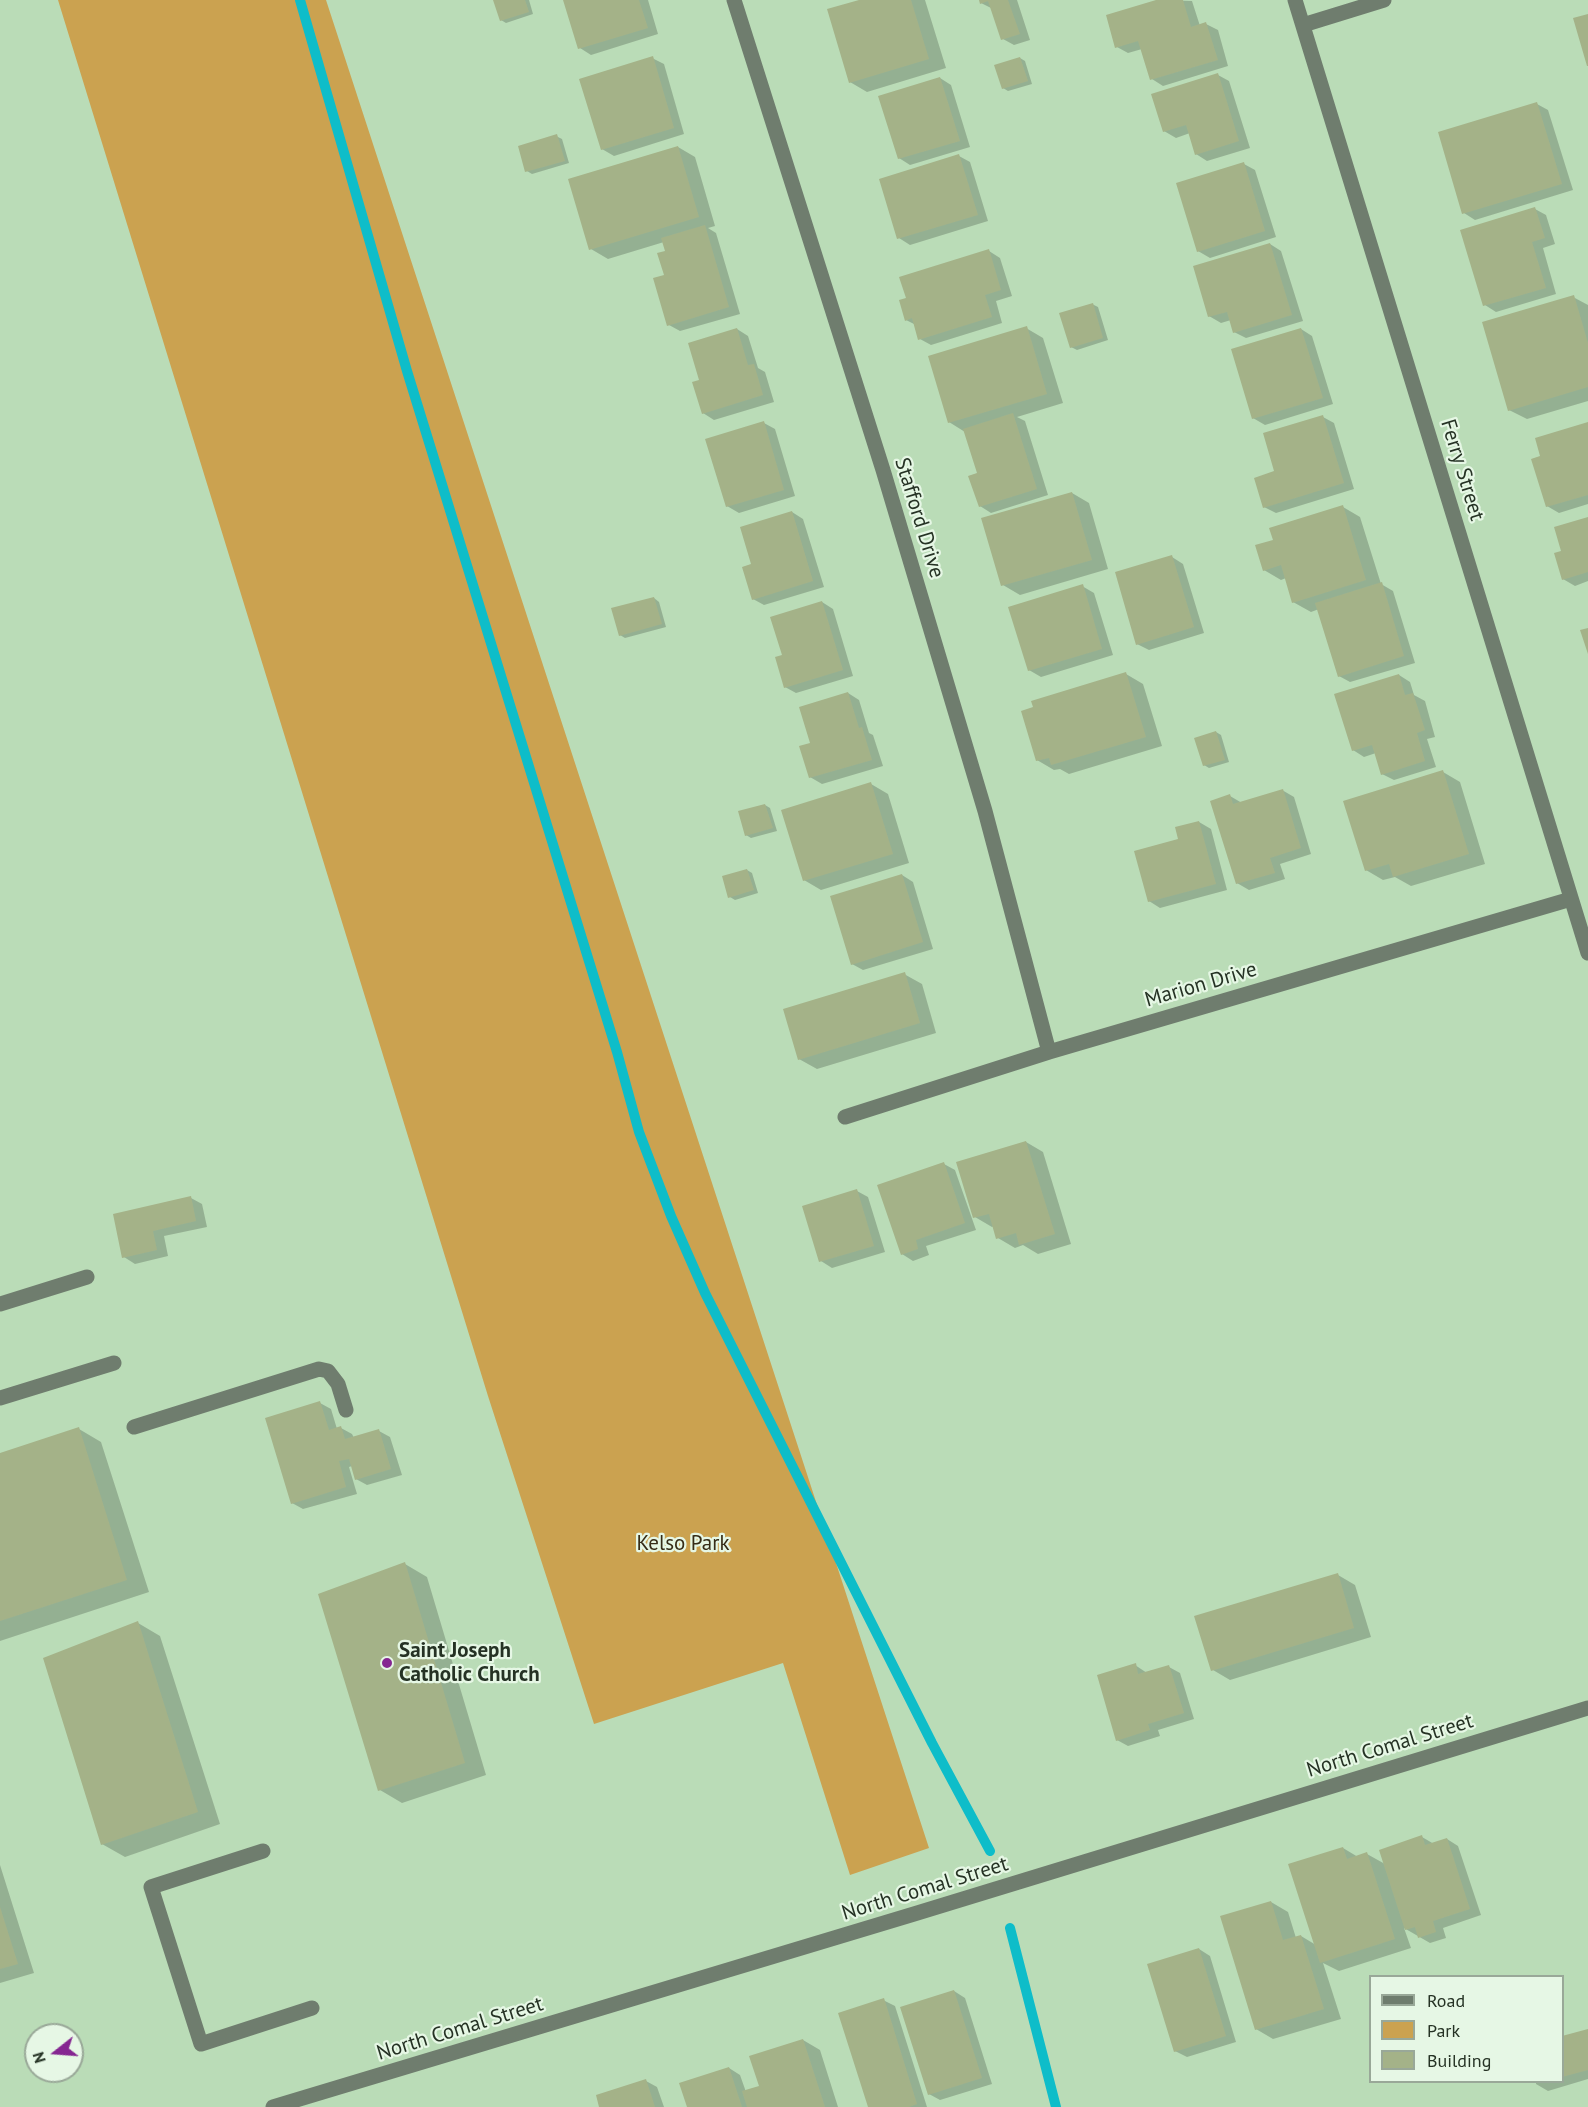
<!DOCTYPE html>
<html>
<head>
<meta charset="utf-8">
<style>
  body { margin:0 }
  #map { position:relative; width:1588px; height:2107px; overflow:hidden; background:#badcb7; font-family:"PT Sans",sans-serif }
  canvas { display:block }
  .legend { position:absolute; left:1369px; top:1975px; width:195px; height:108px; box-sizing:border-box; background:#e6f7e5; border:2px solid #99a898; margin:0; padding:8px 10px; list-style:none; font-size:18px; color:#253224 }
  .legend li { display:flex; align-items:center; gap:12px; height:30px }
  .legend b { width:30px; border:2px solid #99a898 }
  .north { position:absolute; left:24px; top:2023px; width:60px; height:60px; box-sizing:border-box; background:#e6f7e5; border:2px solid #99a898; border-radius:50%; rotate:253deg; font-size:16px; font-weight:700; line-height:24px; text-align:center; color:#253224 }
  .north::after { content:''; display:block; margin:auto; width:21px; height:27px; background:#852691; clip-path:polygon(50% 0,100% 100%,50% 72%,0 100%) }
</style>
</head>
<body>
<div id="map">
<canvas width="1588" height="2107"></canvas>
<ul class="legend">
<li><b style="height:8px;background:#6f7d6e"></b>Road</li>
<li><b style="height:16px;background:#cba250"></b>Park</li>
<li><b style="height:16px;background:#a4b288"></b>Building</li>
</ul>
<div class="north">N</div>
</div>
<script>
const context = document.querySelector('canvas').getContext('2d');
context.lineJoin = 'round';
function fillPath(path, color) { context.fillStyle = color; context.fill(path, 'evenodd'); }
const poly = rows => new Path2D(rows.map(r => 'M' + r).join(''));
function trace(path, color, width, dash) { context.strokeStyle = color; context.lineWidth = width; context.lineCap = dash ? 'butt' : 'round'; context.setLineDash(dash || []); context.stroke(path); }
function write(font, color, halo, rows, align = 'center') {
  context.font = font + ' "PT Sans",sans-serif'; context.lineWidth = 4.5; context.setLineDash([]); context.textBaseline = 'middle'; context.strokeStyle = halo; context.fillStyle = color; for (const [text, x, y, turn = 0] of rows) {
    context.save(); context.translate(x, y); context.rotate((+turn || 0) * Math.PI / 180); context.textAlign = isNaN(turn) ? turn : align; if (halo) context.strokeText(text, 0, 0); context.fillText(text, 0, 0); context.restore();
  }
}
fillPath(poly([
  [58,0,326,0,929,1848,850,1875,783,1663,594,1724,488,1396]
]), '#cba250');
fillPath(poly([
  [495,0,529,0,533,14,506,23,501,20],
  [565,0,648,0,658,34,591,55,580,48],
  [864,0,925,0,946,68,867,92,850,82],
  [981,0,1017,0,1030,40,1014,45,1003,39,993,9,981,3],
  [1161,0,1192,1,1200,26,1206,24,1218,30,1228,66,1163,86,1152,79,1142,49,1128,53,1117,47],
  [652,58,664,64,684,134,614,156,602,149],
  [1020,58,1025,61,1032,84,1008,91,1003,88],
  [1218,75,1229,81,1250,148,1207,161,1196,154,1190,133,1176,138,1164,131],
  [940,78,951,85,970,147,910,165,899,158],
  [1537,104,1548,110,1573,190,1475,220,1464,213],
  [556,136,562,139,569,163,532,174,527,171],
  [678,147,695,157,715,226,708,228,716,233,740,314,680,331,669,325,666,276,667,252,664,242,608,259,591,249],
  [959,156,970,162,988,221,910,245,899,238],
  [1244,164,1255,170,1276,237,1210,258,1198,251],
  [1535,209,1546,215,1555,244,1543,248,1556,294,1496,312,1485,305],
  [1270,244,1281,251,1303,321,1246,338,1234,332,1231,320,1221,323,1209,316],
  [989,251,1000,258,1012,296,996,301,1002,323,931,345,920,339,916,325,906,320,908,299],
  [1573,297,1588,305,1588,401,1527,419,1509,410],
  [1092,304,1098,307,1108,340,1077,350,1071,347],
  [1026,328,1043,338,1063,403,1017,417,1025,421,1048,495,991,513,980,506,979,474,965,432,949,422],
  [737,329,748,336,758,368,765,372,774,402,714,420,703,413,701,381],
  [1301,329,1312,336,1333,404,1265,425,1253,418],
  [1323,417,1334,423,1354,489,1276,513,1264,507],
  [764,423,775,429,795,496,739,513,727,506],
  [1588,424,1588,504,1559,513,1547,506,1542,457],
  [1072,493,1089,503,1108,569,1020,595,1003,585],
  [1343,507,1360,517,1381,584,1393,591,1415,663,1350,682,1339,676,1319,609,1311,612,1293,602,1286,578,1281,580,1264,570],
  [792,512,803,519,824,587,764,605,753,599,753,565],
  [1588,519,1588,581,1575,586,1563,579,1563,552],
  [1172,557,1183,564,1204,633,1149,650,1137,644],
  [1082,586,1094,593,1113,655,1041,677,1029,670],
  [654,598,659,602,666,627,625,638,620,635],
  [822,602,833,609,853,676,796,693,785,687,783,656],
  [1126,674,1143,684,1162,746,1069,774,1060,769,1054,770,1037,760],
  [1399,675,1410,682,1414,695,1425,701,1435,737,1427,739,1436,767,1394,780,1382,774,1376,753,1364,757,1353,750],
  [848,693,859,700,869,733,873,735,883,766,822,784,810,777,811,744],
  [1216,732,1221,735,1229,762,1209,768,1204,765],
  [1443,772,1460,782,1485,864,1411,886,1395,877,1383,880,1366,870],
  [871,784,888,794,909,863,821,890,804,880],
  [1282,790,1294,797,1311,854,1280,864,1285,879,1249,890,1237,883,1230,796,1242,803],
  [765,805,770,808,777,831,751,838,746,835],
  [1199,822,1211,829,1227,890,1160,908,1149,901,1179,840],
  [747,870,752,873,758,893,735,900,730,897],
  [902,875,913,882,933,949,863,970,852,964],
  [904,974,922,984,936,1033,817,1069,799,1059],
  [1026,1142,1043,1152,1071,1244,1038,1254,1023,1245,1015,1248,998,1238,994,1226,992,1227,975,1217],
  [944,1164,955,1170,976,1230,926,1246,929,1255,913,1261,902,1254],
  [857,1191,868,1197,885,1252,832,1268,821,1261],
  [191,1198,202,1204,207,1227,164,1236,168,1256,135,1264,124,1257,114,1215],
  [320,1403,331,1409,337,1429,341,1428,352,1434,354,1438,379,1431,390,1437,402,1475,367,1485,356,1479,352,1466,349,1467,357,1494,303,1509,292,1503],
  [79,1429,101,1442,149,1592,0,1641,0,1455],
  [405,1564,427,1577,486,1775,402,1803,380,1790],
  [1338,1575,1355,1585,1371,1637,1230,1680,1213,1670],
  [138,1623,160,1636,220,1824,125,1857,102,1844],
  [1135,1665,1147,1673,1169,1667,1180,1673,1194,1719,1158,1730,1160,1736,1128,1746,1117,1740],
  [1422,1837,1434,1844,1447,1839,1458,1846,1481,1915,1443,1928,1446,1938,1430,1943,1404,1928,1411,1948,1339,1971,1323,1963,1341,2019,1273,2039,1256,2029,1271,1902,1288,1912,1296,1938,1301,1936,1316,1945,1343,1848,1358,1857,1367,1854,1385,1864],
  [0,1865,34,1973,0,1983],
  [1199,1949,1210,1956,1236,2042,1187,2057,1175,2051],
  [954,1991,965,1998,992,2084,940,2100,929,2094],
  [883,2000,895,2006,927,2107,870,2107],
  [1588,2030,1588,2079,1548,2091,1536,2084,1536,2082,1562,2082,1562,2038],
  [803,2040,820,2050,838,2107,688,2107,729,2068,740,2075,746,2092,761,2087],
  [646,2081,657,2087,664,2107,601,2107]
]), '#0003');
trace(poly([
  [300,0,407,371,617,1052,639,1132,671,1216,705,1293,932,1743,990,1851],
  [1010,1928,1056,2107]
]), '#0ebdc9', 10);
fillPath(poly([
  [493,0,525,0,529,12,500,21],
  [563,0,639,0,648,28,578,49],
  [859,0,911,0,929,59,849,83,827,9],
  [979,0,1008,0,1020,34,1001,40,988,1,980,4],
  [1156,0,1183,0,1191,27,1206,22,1218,60,1150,80,1138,41,1115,48,1106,15],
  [1588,14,1588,66,1587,66,1573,18],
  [653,56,674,128,601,150,579,79],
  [1020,57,1028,81,1002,89,994,65],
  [1218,73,1239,141,1195,155,1186,125,1163,132,1151,94],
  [940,77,960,141,898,159,878,96],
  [1537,102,1562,184,1462,214,1438,132],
  [557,134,565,161,525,172,518,146],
  [678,146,699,217,589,250,568,179],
  [959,154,978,215,897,239,879,179],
  [1244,162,1265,231,1197,252,1176,183],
  [1535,207,1545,238,1532,242,1546,288,1483,306,1460,230],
  [705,225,729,307,667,326,653,278,664,275,657,253,665,251,661,238],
  [1270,243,1292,315,1233,333,1227,312,1208,317,1193,266],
  [989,249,1001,290,985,295,992,317,918,340,912,318,905,321,899,300,906,298,899,277],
  [1574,295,1588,343,1588,387,1508,411,1482,322],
  [1093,303,1103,338,1070,348,1059,313],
  [1027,326,1047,394,948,423,928,356],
  [737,328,748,365,754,364,763,395,702,414,692,382,699,380,688,343],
  [1301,328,1323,398,1252,419,1231,349],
  [1013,413,1037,489,979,507,968,476,977,473,963,429],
  [1323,415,1344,483,1263,508,1254,478,1274,471,1263,433],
  [764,421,784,490,726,507,705,439],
  [1588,422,1588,495,1546,507,1531,459,1540,456,1535,438],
  [1072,492,1092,560,1001,586,981,518],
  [1343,505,1366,580,1292,603,1281,565,1263,571,1255,545,1273,540,1269,528],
  [792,511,813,581,752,600,742,567,751,564,740,527],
  [1588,517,1588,572,1562,580,1554,553,1561,551,1554,527],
  [1172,555,1194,627,1136,645,1115,572],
  [1382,582,1404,656,1338,677,1315,603],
  [1083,584,1102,649,1028,671,1008,607],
  [654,597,662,624,619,636,611,608],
  [822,601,843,670,784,688,775,657,782,655,770,617],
  [1588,628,1588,654,1580,630],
  [1126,672,1146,737,1051,765,1049,758,1036,761,1021,711,1033,707,1031,701],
  [1399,674,1405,695,1413,693,1425,730,1417,733,1425,761,1381,775,1372,745,1352,751,1334,694],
  [848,692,859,728,862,727,872,760,809,778,799,746,810,743,799,707],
  [1216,731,1225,760,1203,766,1194,738],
  [1443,770,1469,854,1393,877,1389,864,1365,871,1343,801],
  [871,782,893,854,803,881,781,810],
  [1283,789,1301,848,1270,858,1275,873,1236,884,1210,801,1230,794,1233,804],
  [765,804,773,828,745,836,738,811],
  [1199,821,1216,884,1148,902,1134,851,1178,839,1175,827],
  [747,869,754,890,728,898,722,876],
  [902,874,923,942,851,965,830,896],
  [905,972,920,1023,798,1060,783,1009],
  [1026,1141,1055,1234,1019,1245,1016,1233,996,1239,989,1214,973,1218,956,1162],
  [944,1162,965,1223,916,1240,918,1249,901,1255,877,1185],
  [857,1189,874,1246,819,1262,802,1206],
  [191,1196,196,1221,153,1231,157,1250,122,1258,113,1214],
  [320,1401,329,1430,341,1426,345,1439,379,1429,391,1469,355,1480,349,1459,339,1461,346,1487,291,1504,265,1418],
  [79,1427,127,1580,0,1621,0,1453],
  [405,1562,465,1763,378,1791,318,1594],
  [1338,1573,1354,1628,1211,1671,1194,1616],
  [138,1621,198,1812,101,1845,43,1658],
  [1136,1663,1138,1674,1169,1665,1184,1713,1148,1724,1150,1730,1116,1741,1097,1675],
  [1422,1835,1425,1845,1447,1838,1470,1909,1433,1921,1436,1932,1418,1938,1415,1927,1405,1930,1379,1850],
  [1343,1847,1347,1859,1367,1852,1395,1939,1320,1963,1288,1864],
  [1271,1901,1283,1940,1301,1935,1324,2009,1255,2030,1220,1916],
  [0,1907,18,1964,0,1969],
  [1199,1948,1226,2036,1174,2052,1147,1964],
  [954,1990,982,2078,928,2095,900,2007],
  [884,1998,917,2104,909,2107,868,2107,838,2013],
  [1588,2029,1588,2070,1562,2077,1562,2036],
  [803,2039,825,2107,747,2107,742,2091,759,2086,749,2056],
  [729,2067,742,2107,687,2107,679,2083],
  [646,2079,655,2107,599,2107,596,2095]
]), '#a4b288');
trace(poly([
  [734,0,883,470,985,811,1049,1052],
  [1295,0,1588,953],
  [1303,25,1384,0],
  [845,1117,1049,1052,1571,899],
  [0,1304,87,1277],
  [0,1398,114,1363],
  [134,1427,319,1369,328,1371,338,1384,346,1410],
  [263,1851,151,1887,201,2044,312,2008],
  [273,2107,914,1914,1588,1708]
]), '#6f7d6e', 15);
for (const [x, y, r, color] of [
  [387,1663,6,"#852691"]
]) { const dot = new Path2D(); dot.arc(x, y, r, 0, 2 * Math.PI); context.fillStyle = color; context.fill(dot); trace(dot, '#e6f7e5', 2); }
write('21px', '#253224', '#e6f7e5', [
  ["Ferry Street",1462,470,73],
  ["Stafford Drive",919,518,73],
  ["Marion Drive",1201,985,-16],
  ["North Comal Street",1390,1746,-17],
  ["North Comal Street",925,1889,-17],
  ["North Comal Street",460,2029,-17]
]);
write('21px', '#362c17', '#e6f7e5', [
  ["Kelso Park",683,1544]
]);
write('bold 21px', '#253224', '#e6f7e5', [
  ["Saint Joseph",399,1651],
  ["Catholic Church",399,1675]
], 'left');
</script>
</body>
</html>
